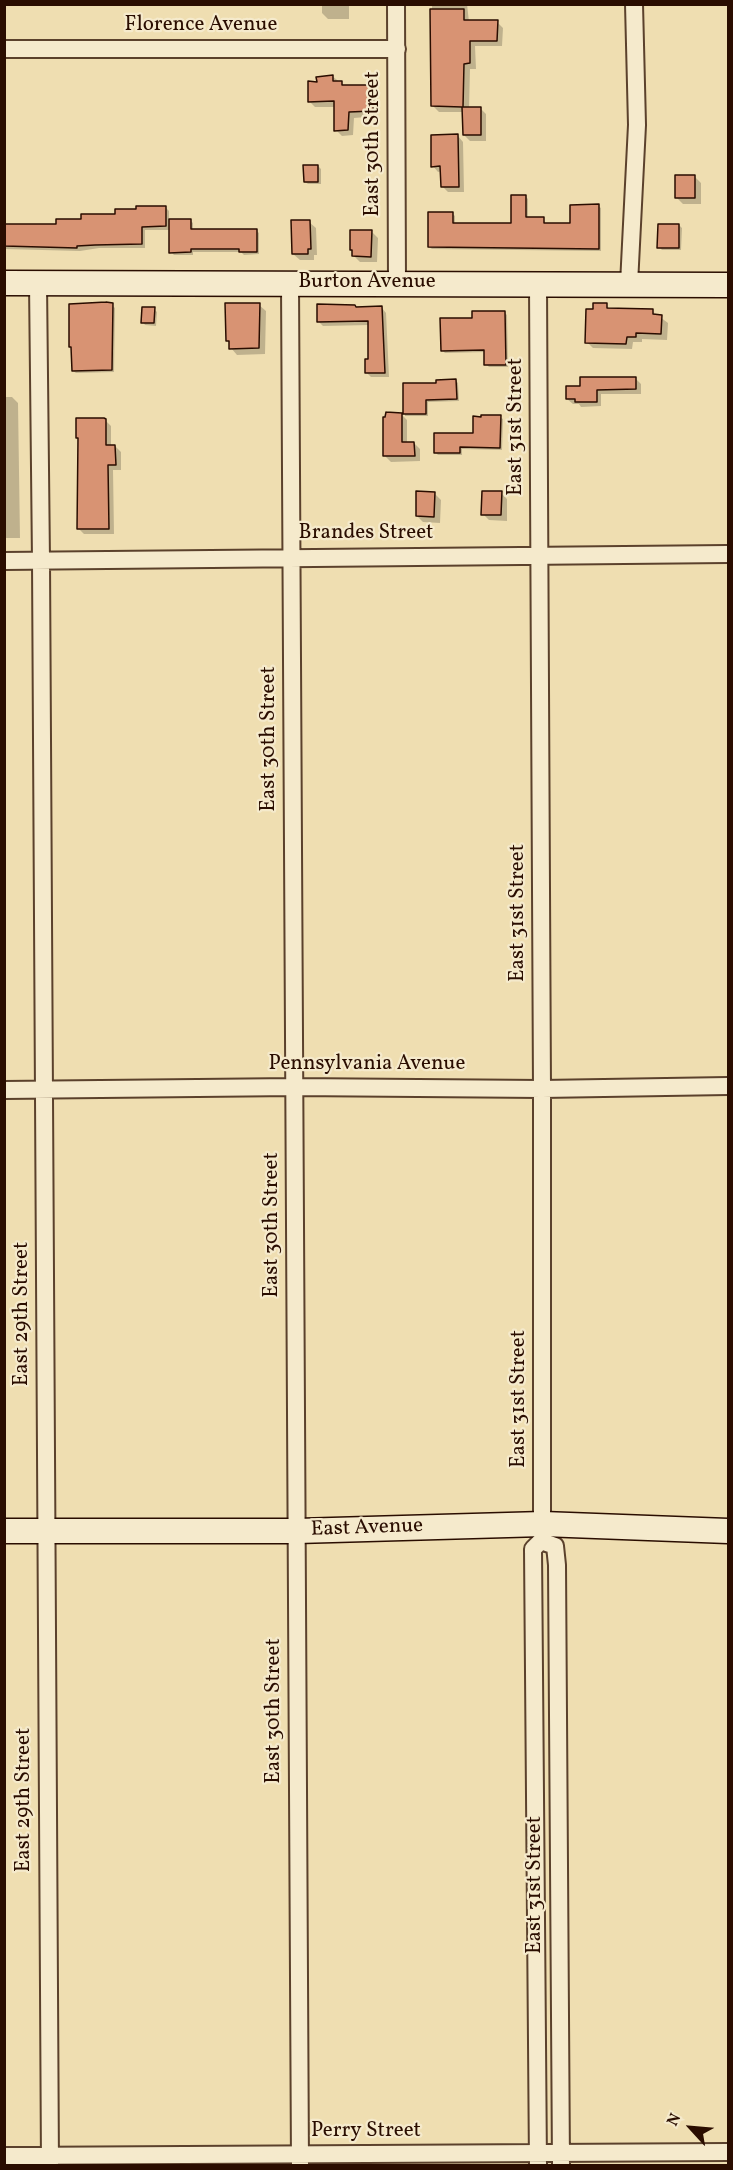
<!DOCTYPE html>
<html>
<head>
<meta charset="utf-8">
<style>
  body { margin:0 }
  #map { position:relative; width:733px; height:2170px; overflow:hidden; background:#efdeb1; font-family:Vollkorn,serif }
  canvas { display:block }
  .frame { position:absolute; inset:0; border:6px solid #2a0d00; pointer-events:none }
  .north { position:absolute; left:661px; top:2098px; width:60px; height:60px; -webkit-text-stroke:4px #f5eacc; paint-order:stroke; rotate:296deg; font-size:16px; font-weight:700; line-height:24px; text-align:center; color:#2a0d00 }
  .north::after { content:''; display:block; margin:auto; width:21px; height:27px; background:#2a0d00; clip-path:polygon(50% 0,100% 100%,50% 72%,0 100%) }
</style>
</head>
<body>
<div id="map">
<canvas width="733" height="2170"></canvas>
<div class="frame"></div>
<div class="north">N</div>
</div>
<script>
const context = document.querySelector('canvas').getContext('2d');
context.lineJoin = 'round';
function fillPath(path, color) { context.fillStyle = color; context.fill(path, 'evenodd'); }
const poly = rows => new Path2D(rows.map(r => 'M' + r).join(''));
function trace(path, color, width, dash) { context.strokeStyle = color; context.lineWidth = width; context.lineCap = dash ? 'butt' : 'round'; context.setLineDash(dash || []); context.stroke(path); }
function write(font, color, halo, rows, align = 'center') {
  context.font = font + ' Vollkorn,serif'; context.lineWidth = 4.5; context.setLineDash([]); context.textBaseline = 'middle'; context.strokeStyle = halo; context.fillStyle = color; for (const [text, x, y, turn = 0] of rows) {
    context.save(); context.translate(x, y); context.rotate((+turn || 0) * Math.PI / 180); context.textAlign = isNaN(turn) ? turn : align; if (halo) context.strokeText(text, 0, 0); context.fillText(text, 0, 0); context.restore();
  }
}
fillPath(poly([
  [322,4,349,4,349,19,328,19,322,13],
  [432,4,467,4,469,22,497,22,503,28,502,46,475,46,476,69,470,69,469,109,480,108,486,114,486,141,470,141,464,135,464,112,439,112,433,106],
  [332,76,346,87,373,86,378,92,378,116,354,118,353,135,342,136,336,130,336,107,315,107,310,102,318,83],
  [458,136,463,142,464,192,448,192,442,186,442,171,438,172,433,166],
  [318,166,321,169,321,184,308,184,305,182],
  [695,177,701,183,701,204,683,204,676,197],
  [526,197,528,199,528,218,543,218,546,225,572,225,598,206,601,208,601,251,432,249,429,247,452,213,455,216,455,224,512,224],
  [165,207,169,211,169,220,190,220,193,223,193,230,256,230,259,233,259,254,244,255,241,252,193,252,193,255,174,255,171,252,171,230,145,230,145,248,99,248,80,251,4,249,4,226,58,225],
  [309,222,316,228,317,255,314,255,314,260,300,260,293,254],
  [679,225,682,228,681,250,662,250,659,247],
  [371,231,378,238,377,262,360,262,354,256],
  [112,305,115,308,114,372,76,373,73,371],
  [259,305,266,311,265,354,237,355,231,348,231,343,228,340],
  [606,305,611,310,652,311,668,323,667,340,642,339,642,342,633,342,632,349,593,348,587,342,594,310],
  [382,308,386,313,389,377,371,377,366,372,369,361,370,325,323,326,318,321,357,309],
  [154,309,157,312,156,326,145,325,143,322],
  [4,311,5,312,6,341,4,341],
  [504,312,507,315,508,367,489,367,486,364,486,352,445,353,442,350,474,319],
  [635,378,641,384,641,394,601,394,601,406,581,407,579,404,573,404,567,399,582,387],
  [456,381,458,383,459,401,428,402,428,416,405,416,404,385,438,384],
  [4,397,12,397,18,403,20,538,4,538],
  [401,414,407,420,407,443,414,443,420,449,420,461,391,462,385,456],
  [500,417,503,419,502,450,462,449,462,455,438,455,435,452,474,434],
  [105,420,111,426,111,446,115,446,121,452,121,470,113,470,114,534,84,534,79,529],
  [434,493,441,500,440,523,423,522,417,516],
  [501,493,507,499,507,521,489,520,483,514]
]), '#0003');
const building = poly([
  [430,9,464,9,464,20,498,20,497,41,470,41,470,63,464,64,463,107,481,107,481,135,463,135,462,107,431,106,430,9],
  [333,75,333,81,342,81,342,85,373,85,373,111,349,112,348,130,334,131,334,101,308,102,308,81,317,82,316,77,333,75],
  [458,134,459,187,441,187,440,166,431,167,431,135,458,134],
  [303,165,318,165,318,182,304,182,303,165],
  [675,175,695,175,695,198,675,198,675,175],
  [511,195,526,195,526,217,544,217,544,223,570,223,570,205,599,204,599,249,428,247,428,212,453,212,453,223,511,223,511,195],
  [136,206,166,206,166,226,142,227,142,244,95,245,77,246,77,248,4,246,4,224,56,224,56,219,81,219,81,214,115,214,115,209,136,209,136,206],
  [169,219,191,219,191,229,257,229,257,252,239,252,239,249,191,249,191,252,169,253,169,219],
  [291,220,310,220,311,249,308,249,308,254,292,254,291,220],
  [658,224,679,224,679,248,657,248,658,224],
  [350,230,372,230,371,257,352,256,352,250,350,250,350,230],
  [106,302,113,303,112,370,72,371,71,347,69,347,69,304,106,302],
  [225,303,260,303,259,348,229,349,229,341,226,341,225,303],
  [593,303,607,303,607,308,653,309,653,314,662,315,661,334,636,333,636,337,627,337,626,344,585,343,586,309,593,309,593,303],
  [317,304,355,305,356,307,382,306,385,373,365,373,365,359,368,359,368,321,317,322,317,304],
  [142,307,155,307,154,323,141,323,142,307],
  [472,311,505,311,506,365,484,365,484,350,441,351,440,318,472,318,472,311],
  [580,377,636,377,636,389,597,390,597,402,575,402,575,399,566,399,566,386,580,386,580,377],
  [456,379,457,399,426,400,426,414,403,414,403,383,436,383,436,380,456,379],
  [386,412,402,413,402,442,414,442,415,456,383,456,383,417,385,417,386,412],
  [481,415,501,415,500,448,460,447,460,453,434,453,434,433,473,433,473,416,481,417,481,415],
  [76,418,104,418,106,419,106,445,115,445,116,465,108,465,109,529,77,529,78,438,76,438,76,418],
  [416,491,435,492,434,517,416,516,416,491],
  [482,491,502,491,501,515,481,515,482,491]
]);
fillPath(building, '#d89373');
trace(building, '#2a0d00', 1.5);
const street = poly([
  [396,4,397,283],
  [4,49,397,49],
  [38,283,41,561,50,2166],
  [290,283,300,2166],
  [538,284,542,1089,542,1534],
  [629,284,637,125,634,4],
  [4,561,728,554],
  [4,1090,294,1087,542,1089,728,1086],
  [4,2156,728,2152],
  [538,2166,533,1549,541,1541,555,1546,557,1565,561,2166]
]);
const secondary = poly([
  [4,283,728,285],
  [4,1531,297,1531,543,1524,728,1531]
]);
trace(street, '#5b412c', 20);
trace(secondary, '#2a0d00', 27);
trace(street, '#f5eacc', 16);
trace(secondary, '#f5eacc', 24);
write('21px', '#2a0d00', '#f5eacc', [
  ["Florence Avenue",201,26],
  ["East 30th Street",374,144,-90],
  ["Burton Avenue",367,283],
  ["East 31st Street",517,427,-90],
  ["Brandes Street",366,534],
  ["East 30th Street",270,739,-90],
  ["East 31st Street",519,913,-90],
  ["Pennsylvania Avenue",367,1065],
  ["East 30th Street",273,1225,-90],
  ["East 29th Street",23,1314,-90],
  ["East 31st Street",520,1399,-90],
  ["East Avenue",367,1529,-2],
  ["East 30th Street",275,1711,-90],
  ["East 29th Street",25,1800,-90],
  ["East 31st Street",536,1885,-90],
  ["Perry Street",366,2132]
]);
</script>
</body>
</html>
